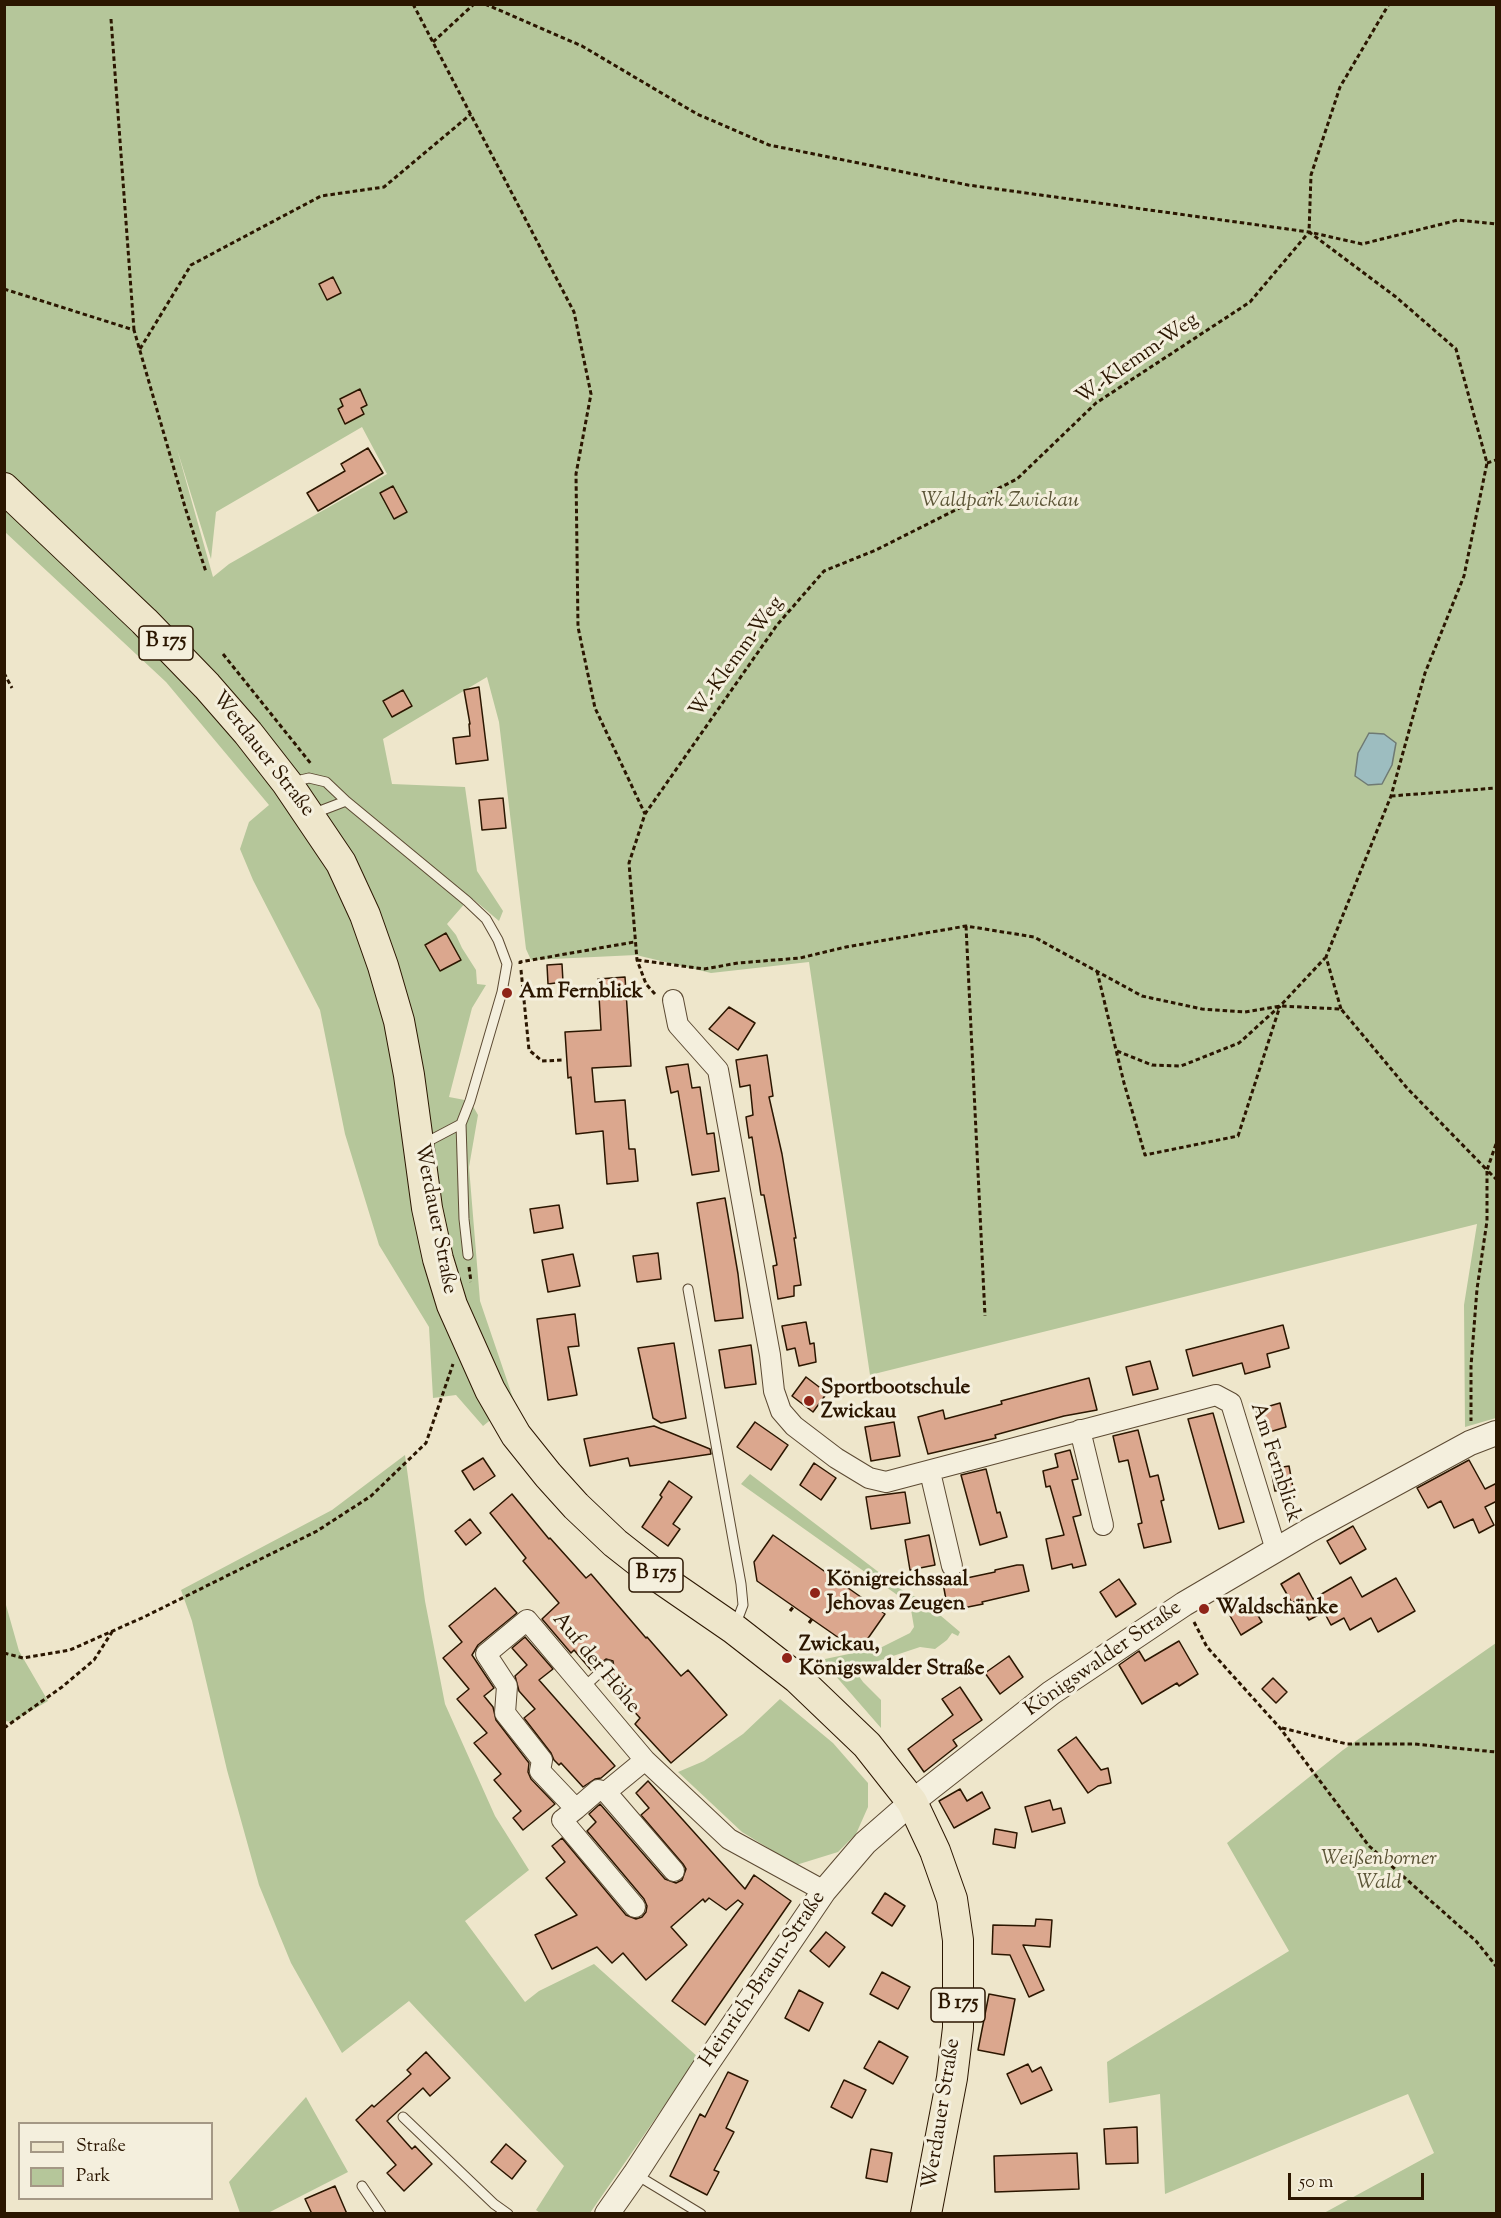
<!DOCTYPE html>
<html>
<head>
<meta charset="utf-8">
<style>
  body { margin:0 }
  #map { position:relative; width:1501px; height:2218px; overflow:hidden; background:#eee6cb; font-family:"Sorts Mill Goudy",serif }
  canvas { display:block }
  .frame { position:absolute; inset:0; border:6px solid #2b1600; pointer-events:none }
  .legend { position:absolute; left:18px; top:2122px; width:195px; height:78px; box-sizing:border-box; background:#f4efdd; border:2px solid #a49885; margin:0; padding:8px 10px; list-style:none; font-size:18px; color:#2b1600 }
  .legend li { display:flex; align-items:center; gap:12px; height:30px }
  .legend b { width:30px; border:2px solid #a49885 }
  .scale { position:absolute; left:1288px; top:2173px; width:136px; height:27px; box-sizing:border-box; border:3px solid #2b1600; border-top:0; padding-left:8px; font-size:18px; line-height:21px; white-space:nowrap; color:#2b1600; -webkit-text-stroke:4px #f4efdd; paint-order:stroke }
</style>
</head>
<body>
<div id="map">
<canvas width="1501" height="2218"></canvas>
<div class="frame"></div>
<ul class="legend">
<li><b style="height:8px;background:#eee6cb"></b>Straße</li>
<li><b style="height:16px;background:#b5c69a"></b>Park</li>
</ul>
<div class="scale">50 m</div>
</div>
<script>
const context = document.querySelector('canvas').getContext('2d');
context.lineJoin = 'round';
function fillPath(path, color) { context.fillStyle = color; context.fill(path, 'evenodd'); }
const poly = rows => new Path2D(rows.map(r => 'M' + r).join(''));
function trace(path, color, width, dash) { context.strokeStyle = color; context.lineWidth = width; context.lineCap = dash ? 'butt' : 'round'; context.setLineDash(dash || []); context.stroke(path); }
function write(font, color, halo, rows, align = 'center') {
  context.font = font + ' "Sorts Mill Goudy",serif'; context.lineWidth = 6; context.setLineDash([]); context.textBaseline = 'middle'; context.strokeStyle = halo; context.fillStyle = color; for (const [text, x, y, turn = 0] of rows) {
    context.save(); context.translate(x, y); context.rotate((+turn || 0) * Math.PI / 180); context.textAlign = isNaN(turn) ? turn : align; if (halo) context.strokeText(text, 0, 0); context.fillText(text, 0, 0); context.restore();
  }
}
fillPath(poly([
  [5,5,1496,5,1496,1418,1465,1427,1464,1305,1477,1224,870,1375,809,962,711,973,636,955,531,960,526,949,499,722,487,677,383,739,392,784,465,787,477,871,503,911,499,921,473,899,467,901,447,924,456,935,462,948,476,970,477,984,486,985,472,1008,449,1097,470,1101,478,1115,469,1167,480,1301,514,1401,483,1426,456,1395,433,1398,429,1327,379,1245,345,1134,320,1010,253,880,240,849,249,822,269,805,166,682,5,532],
  [362,427,387,474,229,564,213,577,177,449,211,559,216,512],
  [405,1455,425,1601,445,1704,495,1816,529,1870,465,1921,525,2002,539,1991,594,1964,698,2057,590,2213,540,2213,536,2210,564,2166,409,2001,342,2053,291,1963,259,1885,227,1770,192,1621,181,1590,332,1510],
  [750,1474,906,1593,921,1599,960,1632,958,1636,952,1633,947,1640,935,1649,920,1647,854,1669,863,1682,881,1700,881,1728,827,1666,825,1659,882,1647,910,1633,914,1627,910,1604,741,1484],
  [4,1598,19,1651,48,1701,12,1722,5,1721],
  [1496,1643,1496,2213,1324,2213,1434,2153,1408,2094,1165,2194,1160,2094,1109,2103,1107,2062,1289,1951,1227,1843,1343,1750],
  [780,1699,833,1743,868,1783,868,1807,856,1834,838,1852,796,1865,742,1832,678,1772,704,1761,743,1734],
  [306,2097,348,2172,268,2213,240,2213,229,2182]
]), '#b5c69a');
const water = poly([
  [1369,733,1384,734,1396,743,1392,765,1382,784,1368,785,1355,776,1358,753,1369,733]
]);
fillPath(water, '#9dbdc0');
trace(water, '#6f7a73', 1.5);
const building = poly([
  [333,277,341,293,327,300,319,284,333,277],
  [360,389,367,405,361,408,364,414,345,424,338,409,343,406,340,399,360,389],
  [368,448,383,473,318,511,307,493,345,471,341,464,368,448],
  [393,486,407,512,394,519,380,493,393,486],
  [479,687,488,760,456,764,453,738,470,736,469,724,470,724,464,690,479,687],
  [403,690,412,706,392,717,383,701,403,690],
  [503,798,506,828,482,830,479,800,503,798],
  [446,933,461,960,440,971,425,945,446,933],
  [562,964,563,982,548,984,547,965,562,964],
  [625,977,631,1066,592,1068,595,1102,625,1100,629,1149,635,1149,638,1181,607,1184,603,1131,576,1134,571,1077,568,1078,565,1032,601,1030,598,979,625,977],
  [729,1007,755,1023,738,1050,709,1029,729,1007],
  [767,1055,773,1096,769,1097,782,1154,796,1238,794,1238,801,1285,794,1286,794,1296,778,1299,773,1266,777,1265,764,1195,761,1195,752,1137,749,1138,746,1117,753,1115,750,1085,740,1087,736,1060,767,1055],
  [688,1064,692,1088,700,1087,707,1134,714,1133,719,1171,692,1175,678,1091,671,1093,666,1067,688,1064],
  [725,1198,738,1274,743,1318,715,1321,697,1203,725,1198],
  [559,1205,563,1228,534,1233,530,1209,559,1205],
  [658,1253,661,1279,637,1282,633,1256,658,1253],
  [573,1254,580,1286,548,1292,542,1260,573,1254],
  [575,1314,579,1346,568,1347,577,1395,548,1400,537,1319,575,1314],
  [806,1322,810,1344,814,1343,816,1362,799,1366,795,1348,787,1350,782,1326,806,1322],
  [1283,1325,1289,1348,1267,1354,1270,1367,1245,1374,1242,1363,1193,1376,1186,1350,1283,1325],
  [674,1343,686,1418,661,1423,653,1418,638,1348,674,1343],
  [751,1345,756,1384,725,1388,719,1350,751,1345],
  [1150,1361,1158,1389,1133,1395,1126,1367,1150,1361],
  [806,1377,827,1393,813,1412,792,1396,806,1377],
  [1089,1378,1097,1410,1064,1416,995,1435,996,1438,928,1454,918,1417,943,1410,945,1419,1002,1404,1001,1401,1089,1378],
  [1280,1403,1286,1427,1263,1434,1256,1410,1280,1403],
  [1213,1413,1244,1522,1219,1529,1188,1419,1213,1413],
  [755,1422,788,1445,771,1470,737,1447,755,1422],
  [894,1422,900,1456,871,1461,865,1427,894,1422],
  [654,1426,710,1449,711,1454,630,1466,628,1458,590,1466,584,1439,654,1426],
  [1138,1430,1150,1477,1158,1475,1164,1500,1161,1501,1171,1542,1144,1548,1138,1524,1142,1523,1128,1460,1119,1462,1113,1436,1138,1430],
  [1070,1450,1078,1479,1072,1480,1081,1515,1073,1517,1086,1565,1073,1568,1072,1564,1052,1569,1046,1539,1064,1535,1050,1486,1046,1487,1043,1471,1058,1467,1055,1454,1070,1450],
  [483,1458,495,1476,474,1490,462,1471,483,1458],
  [1469,1460,1485,1489,1497,1483,1497,1501,1485,1507,1494,1525,1479,1533,1473,1519,1454,1528,1441,1501,1428,1508,1417,1488,1469,1460],
  [814,1463,836,1478,821,1500,800,1485,814,1463],
  [1289,1466,1293,1488,1275,1491,1271,1469,1289,1466],
  [986,1469,997,1513,1000,1512,1007,1537,980,1545,961,1475,986,1469],
  [669,1481,692,1497,673,1524,680,1529,668,1546,642,1527,662,1497,660,1495,669,1481],
  [905,1492,910,1523,871,1529,866,1497,905,1492],
  [512,1494,549,1539,550,1538,586,1578,591,1574,646,1638,647,1637,681,1676,688,1670,727,1715,671,1763,635,1724,640,1718,604,1678,614,1668,613,1661,606,1659,591,1670,574,1650,571,1653,542,1619,559,1603,523,1561,526,1558,490,1513,512,1494],
  [470,1519,481,1533,466,1545,455,1531,470,1519],
  [1353,1526,1366,1549,1340,1564,1327,1541,1353,1526],
  [773,1535,885,1614,864,1644,849,1645,757,1581,754,1562,773,1535],
  [929,1535,935,1565,910,1570,905,1540,929,1535],
  [1017,1565,1023,1565,1029,1591,982,1602,983,1604,948,1611,943,1583,995,1572,995,1570,1017,1565],
  [1299,1573,1313,1599,1351,1577,1362,1597,1396,1578,1415,1611,1378,1632,1371,1618,1350,1630,1344,1618,1331,1625,1324,1612,1309,1620,1297,1600,1292,1603,1281,1584,1299,1573],
  [1119,1579,1136,1604,1116,1617,1100,1592,1119,1579],
  [495,1588,517,1613,478,1645,472,1655,494,1688,484,1696,493,1707,496,1720,529,1763,528,1772,531,1779,555,1804,523,1830,513,1818,521,1811,494,1780,501,1774,474,1743,487,1733,457,1699,469,1689,443,1658,462,1642,449,1626,495,1588],
  [1249,1601,1262,1622,1241,1635,1229,1614,1249,1601],
  [525,1637,553,1669,539,1680,615,1766,601,1778,595,1779,583,1787,561,1763,559,1765,554,1760,551,1753,524,1718,535,1709,519,1691,515,1676,527,1665,512,1648,525,1637],
  [1179,1641,1198,1674,1179,1686,1177,1683,1142,1704,1119,1665,1139,1651,1145,1661,1179,1641],
  [1009,1656,1023,1677,1000,1694,985,1673,1009,1656],
  [1273,1678,1287,1692,1276,1703,1262,1689,1273,1678],
  [960,1687,982,1720,953,1740,957,1746,924,1772,908,1749,953,1715,942,1699,960,1687],
  [1076,1737,1101,1770,1108,1768,1111,1783,1098,1786,1088,1793,1058,1750,1076,1737],
  [648,1781,745,1889,754,1875,791,1901,705,2025,672,2001,743,1904,738,1900,726,1910,709,1898,705,1902,703,1899,671,1927,687,1945,646,1980,623,1953,612,1963,597,1947,552,1969,535,1935,577,1915,546,1878,565,1862,552,1846,562,1838,626,1915,636,1919,642,1917,646,1912,647,1906,644,1899,587,1831,596,1822,589,1814,600,1804,665,1879,676,1883,682,1880,686,1869,683,1864,641,1815,649,1808,636,1793,648,1781],
  [960,1789,967,1801,982,1792,990,1808,954,1828,939,1801,960,1789],
  [1050,1800,1053,1810,1061,1808,1065,1823,1032,1832,1025,1807,1050,1800],
  [995,1829,1017,1833,1015,1848,993,1844,995,1829],
  [885,1893,905,1906,892,1926,872,1913,885,1893],
  [1036,1919,1052,1920,1050,1947,1023,1945,1044,1990,1029,1997,1010,1955,992,1954,993,1925,1035,1926,1036,1919],
  [826,1932,845,1947,829,1967,810,1951,826,1932],
  [882,1972,910,1987,898,2009,870,1994,882,1972],
  [799,1990,823,2003,809,2031,785,2018,799,1990],
  [989,1994,1015,1999,1004,2055,978,2050,989,1994],
  [879,2041,908,2057,893,2084,864,2068,879,2041],
  [426,2052,450,2078,430,2096,423,2088,387,2121,412,2149,415,2146,432,2164,404,2191,387,2173,396,2165,356,2120,372,2105,374,2107,411,2074,407,2070,426,2052],
  [1028,2064,1032,2072,1041,2067,1052,2090,1021,2104,1007,2074,1028,2064],
  [728,2072,748,2081,726,2128,734,2132,714,2170,719,2172,707,2195,670,2176,700,2114,705,2117,728,2072],
  [844,2080,866,2090,852,2118,831,2107,844,2080],
  [1137,2127,1138,2163,1106,2164,1104,2129,1137,2127],
  [506,2144,526,2161,512,2179,491,2162,506,2144],
  [871,2149,892,2153,887,2182,866,2178,871,2149],
  [1077,2153,1079,2189,995,2192,994,2156,1077,2153],
  [335,2186,347,2214,312,2214,305,2199,335,2186]
]);
fillPath(building, '#dba78e');
trace(building, '#2b1600', 1.5);
const service = poly([
  [292,782,309,778,326,782,346,801],
  [312,814,346,801,467,901,486,919,498,940,507,964,502,992,470,1101,461,1124,423,1144],
  [461,1124,464,1219,468,1255],
  [688,1289,741,1584,743,1605,735,1626],
  [583,1688,608,1665],
  [403,2117,494,2204,508,2214],
  [635,2174,701,2214],
  [362,2186,381,2214]
]);
const minor = poly([
  [673,1000,678,1025,718,1070,770,1355,774,1391,781,1411,794,1426,836,1458,869,1478,886,1482,1216,1395,1231,1403,1276,1550],
  [1080,1430,1103,1525],
  [930,1472,952,1566],
  [606,1792,674,1871],
  [576,1809,598,1790,606,1792,645,1760],
  [635,1907,562,1820,576,1809,540,1771,542,1760,505,1713,507,1686,486,1654,527,1620,645,1760,729,1839,824,1891]
]);
const tertiary = poly([
  [607,2214,635,2174,702,2071,824,1891,865,1843,912,1802,1051,1693,1184,1604,1310,1530,1470,1443,1496,1433]
]);
const primary = poly([
  [4,488,144,621,207,686,248,733,287,783,341,863,365,915,383,966,399,1021,409,1075,427,1208,438,1259,452,1305,490,1390,516,1435,548,1475,576,1506,615,1543,657,1576,734,1629,797,1678,867,1745,912,1802,935,1851,952,1899,958,1940,958,2028,952,2078,926,2214]
]);
trace(service, '#5c4a33', 11);
trace(minor, '#5c4a33', 22);
trace(tertiary, '#5c4a33', 26);
trace(primary, '#2b1600', 32);
trace(poly([
  [413,4,574,312,591,394,576,474,578,627,595,708,645,814],
  [485,4,582,46,697,114,769,145,968,185,1309,232,1362,244,1458,220,1496,224],
  [111,19,134,330],
  [433,42,474,4],
  [4,289,134,330,185,507,206,572],
  [140,349,191,265,321,196,384,187,471,114],
  [1487,463,1496,460],
  [223,654,312,765],
  [4,673,12,688],
  [1391,796,1496,788],
  [966,926,985,1316],
  [637,960,704,969,738,963,800,958,846,947,966,926,1034,937,1142,996,1202,1009,1245,1012,1280,1006,1341,1009,1407,1088,1487,1170,1487,1221,1477,1289,1471,1366,1471,1421],
  [520,964,520,962,634,942],
  [521,970,529,1050,542,1061,563,1060],
  [1097,971,1124,1083,1145,1155,1238,1136,1280,1006],
  [655,994,646,984,637,960,629,863,645,814,777,625,824,571,876,550,1017,479,1096,403,1250,302,1309,232],
  [1341,1009,1326,957,1391,796,1425,673,1464,576,1487,463,1456,349,1396,297,1309,232,1311,175,1340,87,1389,4],
  [1117,1051,1152,1065,1181,1066,1239,1043,1280,1006,1325,958],
  [1496,1144,1487,1170,1496,1179],
  [469,1267,471,1282],
  [790,1611,794,1606],
  [1194,1622,1207,1647,1280,1728,1369,1846,1476,1941,1496,1966],
  [809,1623,812,1619],
  [4,1653,23,1658,70,1650,144,1617,317,1531,371,1496,426,1443,453,1364],
  [4,1728,62,1687,94,1660,112,1632],
  [1282,1728,1347,1744,1414,1744,1496,1752]
]), '#2b1600', 3, [4.5, 3]);
trace(service, '#f4efdd', 9);
trace(minor, '#f4efdd', 20);
trace(tertiary, '#f4efdd', 24);
trace(primary, '#eee6cb', 30);
for (const [x, y, r, color] of [
  [507,993,6,"#8f2418"],
  [809,1401,6,"#8f2418"],
  [815,1593,6,"#8f2418"],
  [1204,1609,6,"#8f2418"],
  [787,1658,6,"#8f2418"]
]) { const dot = new Path2D(); dot.arc(x, y, r, 0, 2 * Math.PI); context.fillStyle = color; context.fill(dot); trace(dot, '#f4efdd', 2); }
for (const [x, y, w] of [
  [166,643,54],
  [656,1575,54],
  [958,2005,54]
]) { const box = new Path2D(); box.roundRect(x - w / 2, y - 17, w, 34, 4.5); context.fillStyle = '#f4efdd'; context.fill(box); trace(box, '#2b1600', 1.5); }
write('bold 20px', '#2b1600', null, [
  ["B 175",166,643],
  ["B 175",656,1575],
  ["B 175",958,2005]
]);
write('21px', '#2b1600', '#f4efdd', [
  ["W.-Klemm-Weg",1138,360,-35],
  ["W.-Klemm-Weg",738,658,-54],
  ["Werdauer Straße",262,755,52],
  ["Werdauer Straße",434,1219,79],
  ["Am Fernblick",1274,1463,72],
  ["Königswalder Straße",1104,1660,-35],
  ["Auf der Höhe",595,1664,50],
  ["Heinrich-Braun-Straße",764,1980,-56],
  ["Werdauer Straße",943,2114,-81]
]);
write('italic 21px', '#5b5436', '#f4efdd', [
  ["Waldpark Zwickau",1000,502],
  ["Weißenborner",1379,1860],
  ["Wald",1379,1884]
]);
write('bold 21px', '#2b1600', '#f4efdd', [
  ["Am Fernblick",519,993],
  ["Sportbootschule",821,1389],
  ["Zwickau",821,1413],
  ["Königreichssaal",827,1581],
  ["Jehovas Zeugen",827,1605],
  ["Waldschänke",1216,1609],
  ["Zwickau,",799,1646],
  ["Königswalder Straße",799,1670]
], 'left');
</script>
</body>
</html>
